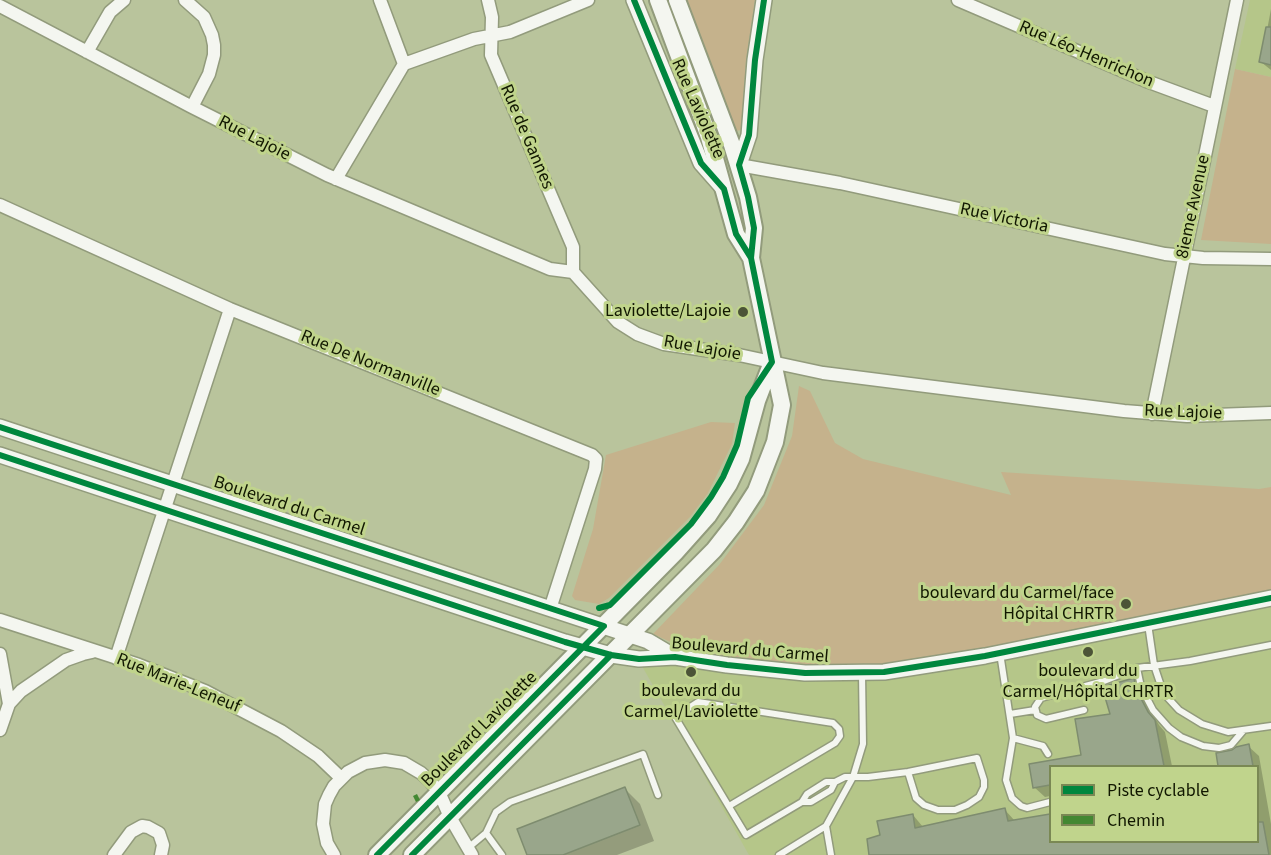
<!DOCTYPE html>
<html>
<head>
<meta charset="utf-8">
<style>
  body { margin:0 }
  #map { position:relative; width:1271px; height:855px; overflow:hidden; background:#b9c49c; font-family:"Source Sans 3",sans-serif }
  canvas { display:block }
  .legend { position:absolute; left:1049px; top:765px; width:210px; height:78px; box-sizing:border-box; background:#c0d48c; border:2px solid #7a8854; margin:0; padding:8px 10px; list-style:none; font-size:18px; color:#111700 }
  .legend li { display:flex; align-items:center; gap:12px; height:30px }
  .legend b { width:30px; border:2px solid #7a8854 }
</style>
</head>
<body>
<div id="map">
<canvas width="1271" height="855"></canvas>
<ul class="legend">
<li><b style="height:8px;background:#00873e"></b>Piste cyclable</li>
<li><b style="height:8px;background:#438832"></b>Chemin</li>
</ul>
</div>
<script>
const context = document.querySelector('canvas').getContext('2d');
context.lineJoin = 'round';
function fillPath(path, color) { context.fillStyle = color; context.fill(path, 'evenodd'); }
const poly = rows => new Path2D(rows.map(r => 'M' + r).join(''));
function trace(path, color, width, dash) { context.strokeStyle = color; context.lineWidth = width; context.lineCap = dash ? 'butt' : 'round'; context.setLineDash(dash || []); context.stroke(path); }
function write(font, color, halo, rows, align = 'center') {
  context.font = font + ' "Source Sans 3",sans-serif'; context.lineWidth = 6; context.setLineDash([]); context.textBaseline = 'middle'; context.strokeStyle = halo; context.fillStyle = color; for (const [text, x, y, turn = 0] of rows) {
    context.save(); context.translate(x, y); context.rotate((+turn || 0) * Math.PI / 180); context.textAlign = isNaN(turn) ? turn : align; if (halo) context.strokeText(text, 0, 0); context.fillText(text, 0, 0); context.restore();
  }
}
fillPath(poly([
  [1250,0,1271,0,1271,77,1235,69],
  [1271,602,1271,855,749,855,642,666,703,666,811,678],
  [1050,766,1258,766,1258,842,1050,842]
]), '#b5c689');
fillPath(poly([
  [686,0,755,0,746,60,741,130,736,131],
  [1235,69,1271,77,1271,244,1201,240],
  [799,386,810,391,835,443,863,459,1011,495,1001,472,1259,489,1271,487,1271,590,1140,622,876,667,813,668,708,659,653,634,719,565,764,505,792,436],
  [711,422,735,423,732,444,708,493,690,517,609,598,599,604,575,600,572,596,593,529,606,455]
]), '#c5b28c');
fillPath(poly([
  [1271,9,1271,70,1261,62],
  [1133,680,1144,690,1146,701,1159,725,1165,732,1172,766,1050,766,1050,796,1045,797,1034,787,1031,765,1083,756,1112,715],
  [1248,746,1259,756,1271,824,1271,855,871,855,882,836,913,815,923,827,1005,810,1015,821,1050,815,1050,842,1258,842,1258,766,1219,766,1217,754],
  [624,788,640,804,654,841,617,855,529,855]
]), '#0003');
const building = poly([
  [1266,27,1271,27,1271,65,1259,62,1266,27],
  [1134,678,1136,689,1148,712,1155,720,1164,766,1050,766,1050,785,1033,788,1029,764,1081,755,1075,719,1110,714,1102,687,1134,678],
  [1249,744,1253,766,1218,766,1216,753,1232,750,1236,747,1249,744],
  [625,787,640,825,563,855,527,855,517,829,625,787],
  [1005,808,1008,821,1050,814,1050,842,1257,842,1257,822,1263,822,1269,855,869,855,867,839,880,835,877,821,913,814,915,828,1005,808]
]);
fillPath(building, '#99a68b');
trace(building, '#7e8c6f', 1.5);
const service = poly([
  [1148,624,1154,665,1160,683,1168,698,1179,710,1202,724,1228,732,1271,726],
  [1000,653,1013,738],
  [1137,668,1141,687,1153,710,1169,728,1181,737,1203,746,1219,748,1231,745,1243,731],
  [1084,710,1046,719,1037,715,1035,707,1041,698,1104,681,1137,668,1190,661,1271,645],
  [1010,714,1035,710],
  [1048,754,1043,746,1013,738,1006,780,1012,798,1021,806,1027,808,1050,802],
  [802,802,811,802,831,790,835,782],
  [729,806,835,743,840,736,839,729,833,723,698,702,675,717,711,777,746,835,802,802,807,794,826,782,835,782,845,777,868,777,908,772,977,758,984,780,984,787,979,797,967,805,955,810,938,810,924,805,916,798,908,772],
  [486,833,502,855],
  [468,848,486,833,496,812,510,802,643,754,658,795],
  [779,855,826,826],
  [831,855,826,826,853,777,863,744,862,673]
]);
const minor = poly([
  [185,0,204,17,212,35,214,45,214,55,209,74,192,107],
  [488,0,492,17,491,55,573,247,573,272],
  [958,0,1149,82,1214,106],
  [0,6,192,107,327,175,550,269,573,272,618,322,637,334,664,344,739,355,823,373,1124,411,1187,416,1271,413],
  [87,52,110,12,124,0],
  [404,64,474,39,510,32,588,0],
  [739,165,840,183,1165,254,1203,258,1271,259],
  [336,179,404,64,380,0],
  [0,205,230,309,592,455,596,459,595,469,550,609],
  [1152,414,1237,0],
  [0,620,139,665,205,691,281,731,318,756,341,778],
  [0,654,9,704],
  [116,658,230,309],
  [0,730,9,704,21,691,66,660,83,654,92,652],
  [114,855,131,832,142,826,148,827,159,833,163,845,161,855],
  [334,855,327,843,323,824,325,804,329,795,334,786,348,772,365,763,385,760,404,763,421,773,430,781,439,792,450,817,472,855]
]);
const tertiary = poly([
  [634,0,701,163,723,188],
  [739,165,749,135,755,60,764,0],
  [0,427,648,641,675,657],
  [0,455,565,642,611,655,639,659,675,657,727,665,805,673,884,672,985,656,1271,598]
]);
const secondary = poly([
  [658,0,709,137,736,234,751,258],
  [377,855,675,553,708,516,729,484,741,459,757,401,772,362],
  [412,855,714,550,736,522,756,491,775,442,782,405,751,258,754,228,748,197,732,145,677,0]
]);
trace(service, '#929b7c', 9);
trace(minor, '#929b7c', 15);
trace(tertiary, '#929b7c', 18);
trace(secondary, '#929b7c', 20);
trace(service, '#f4f6f0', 6);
trace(minor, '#f4f6f0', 12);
trace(tertiary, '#f4f6f0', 15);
trace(secondary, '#f4f6f0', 16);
trace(poly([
  [415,795,418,801]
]), '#438832', 4.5, [9, 4.5]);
trace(poly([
  [634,0,701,163,724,189,736,234,751,258],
  [0,427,604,626,377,855],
  [0,455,565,642,611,655,639,659,675,657,727,665,805,673,884,672,985,656,1271,598],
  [599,608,610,605,691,524,711,497,723,477,737,445,748,398,772,362,751,258,754,228,748,197,739,165,749,135,755,60,764,0],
  [412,855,611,655]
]), '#00873e', 6);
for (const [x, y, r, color] of [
  [743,312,6,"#4c5437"],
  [1126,604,6,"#4c5437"],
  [1088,652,6,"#4c5437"],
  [691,672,6,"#4c5437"]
]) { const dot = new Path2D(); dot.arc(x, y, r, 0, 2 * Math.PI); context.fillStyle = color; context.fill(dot); trace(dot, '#c0d48c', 2); }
write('18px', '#111700', '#c0d48c', [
  ["Rue Léo-Henrichon",1086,55,23],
  ["Rue Laviolette",697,109,66],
  ["Rue de Gannes",526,137,67],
  ["Rue Lajoie",254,139,27],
  ["8ieme Avenue",1194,207,-78],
  ["Rue Victoria",1004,219,12],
  ["Rue Lajoie",702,349,10],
  ["Rue De Normanville",370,364,22],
  ["Rue Lajoie",1183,413,2],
  ["Boulevard du Carmel",289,507,18],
  ["Boulevard du Carmel",750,651,5],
  ["Rue Marie-Leneuf",178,684,22],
  ["Boulevard Laviolette",480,730,-45]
]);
write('18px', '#111700', '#c0d48c', [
  ["Laviolette/Lajoie",731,312],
  ["boulevard du Carmel/face",1114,594],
  ["Hôpital CHRTR",1114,615],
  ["boulevard du",1088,672,"center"],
  ["Carmel/Hôpital CHRTR",1088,693,"center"],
  ["boulevard du",691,692,"center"],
  ["Carmel/Laviolette",691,713,"center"]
], 'right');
</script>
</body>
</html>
